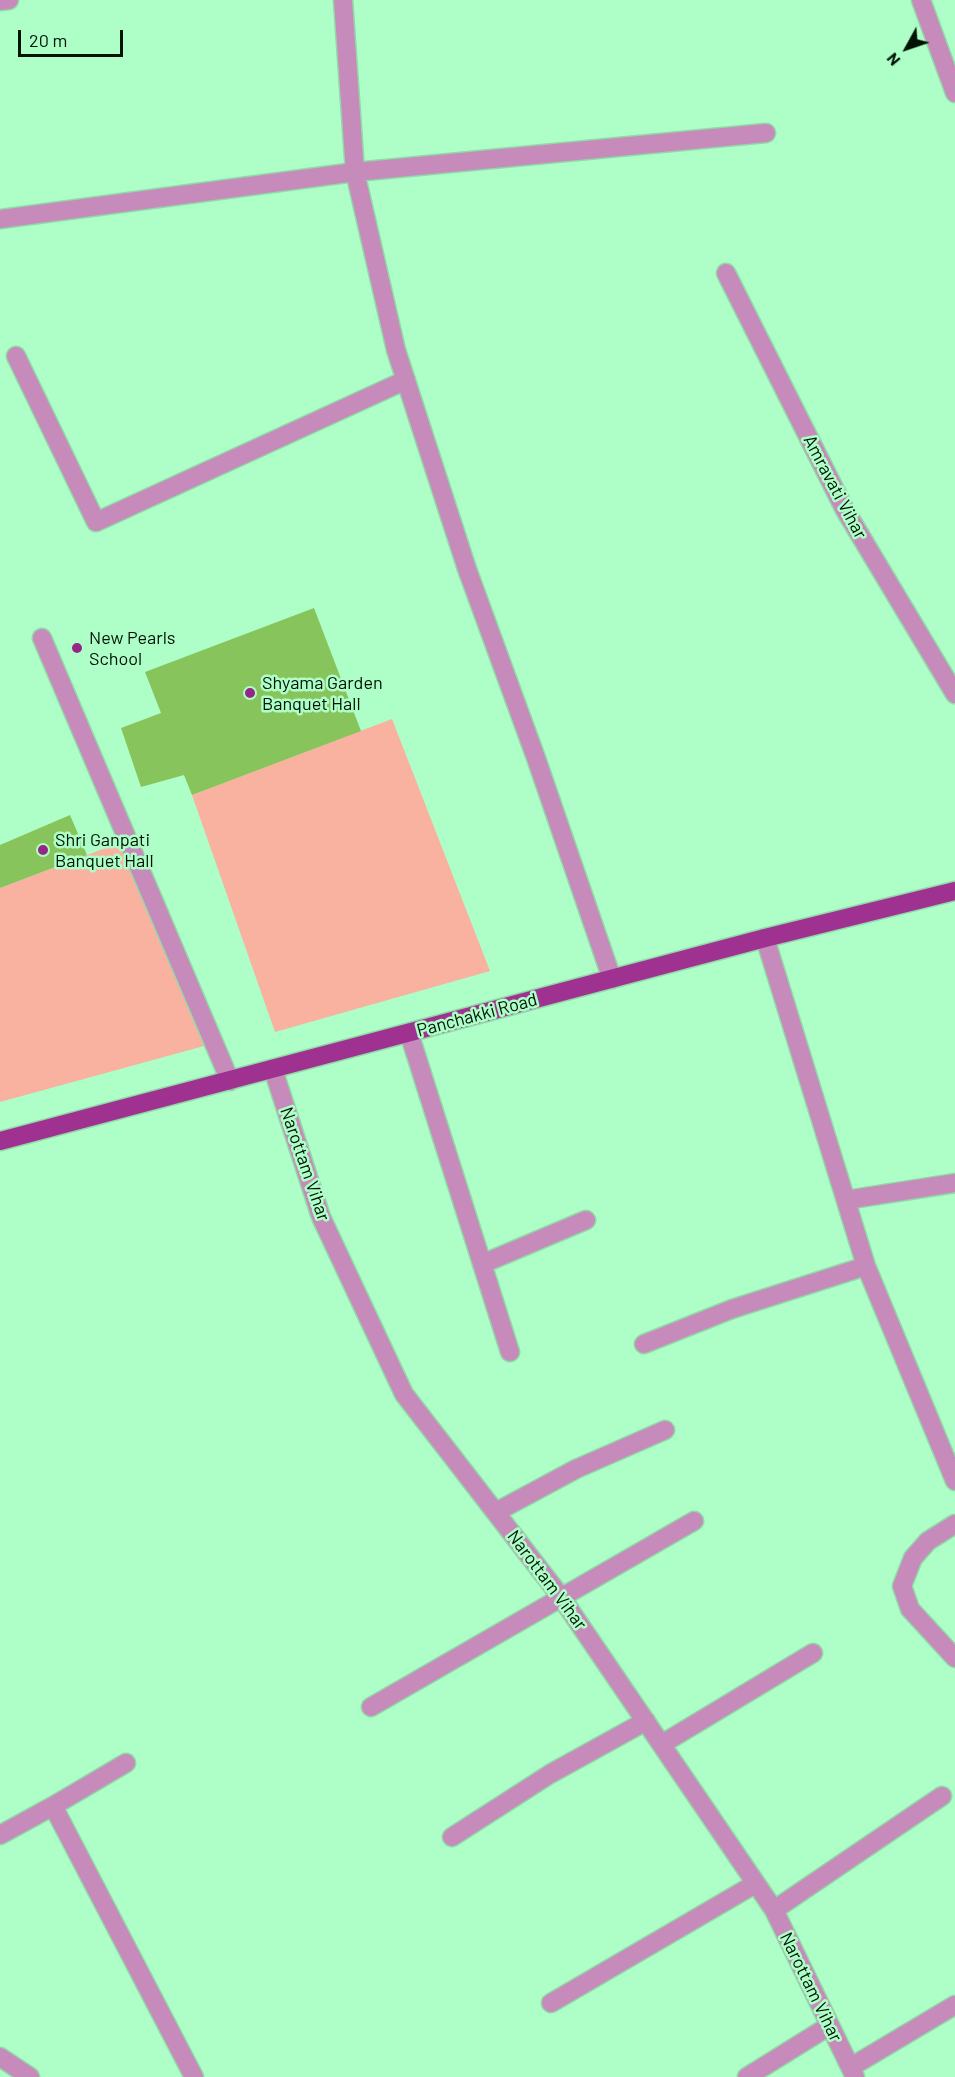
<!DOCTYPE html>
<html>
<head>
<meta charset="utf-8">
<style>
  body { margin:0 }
  #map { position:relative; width:955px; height:2077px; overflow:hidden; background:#aefec7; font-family:Barlow,sans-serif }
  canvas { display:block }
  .north { position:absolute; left:877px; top:18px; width:60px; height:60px; -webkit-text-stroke:4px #aefec7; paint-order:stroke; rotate:230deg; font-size:16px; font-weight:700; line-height:24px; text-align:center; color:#001305 }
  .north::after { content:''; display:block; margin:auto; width:21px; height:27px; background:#001305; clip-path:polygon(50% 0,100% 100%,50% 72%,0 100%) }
  .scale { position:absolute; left:18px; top:30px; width:105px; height:27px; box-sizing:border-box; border:3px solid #001305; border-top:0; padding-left:8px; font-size:18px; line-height:21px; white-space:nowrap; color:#001305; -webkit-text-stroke:4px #aefec7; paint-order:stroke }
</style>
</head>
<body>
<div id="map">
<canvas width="955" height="2077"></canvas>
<div class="north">N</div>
<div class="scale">20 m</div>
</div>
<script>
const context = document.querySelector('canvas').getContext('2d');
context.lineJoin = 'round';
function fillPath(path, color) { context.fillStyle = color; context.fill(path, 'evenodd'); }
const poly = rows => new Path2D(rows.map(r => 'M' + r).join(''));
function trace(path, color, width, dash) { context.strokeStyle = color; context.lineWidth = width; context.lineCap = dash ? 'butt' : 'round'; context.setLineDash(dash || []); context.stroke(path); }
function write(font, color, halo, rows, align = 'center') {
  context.font = font + ' Barlow,sans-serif'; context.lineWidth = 5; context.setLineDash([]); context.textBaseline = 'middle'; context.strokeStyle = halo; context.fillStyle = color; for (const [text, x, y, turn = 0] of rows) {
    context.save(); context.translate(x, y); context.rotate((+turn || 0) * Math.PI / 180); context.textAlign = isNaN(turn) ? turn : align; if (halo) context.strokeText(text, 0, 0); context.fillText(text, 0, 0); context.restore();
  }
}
fillPath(poly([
  [392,719,490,971,275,1032,192,795],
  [119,843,204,1046,0,1102,0,888]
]), '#f9b1a0');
fillPath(poly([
  [314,608,361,731,192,795,184,775,141,787,121,728,161,713,145,672],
  [70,815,87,855,0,888,0,845]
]), '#87c45b');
const minor = poly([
  [343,0,355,172,396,350,467,569,536,758,612,979],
  [921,0,955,93],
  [0,1,9,0],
  [0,219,355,172,766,133],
  [726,273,845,510,955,694],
  [16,356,96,522,406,380],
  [42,638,230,1081],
  [765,938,866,1266,955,1481],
  [409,1033,510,1352],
  [273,1069,321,1217,404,1394,561,1597,774,1910,855,2077],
  [846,1200,955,1183],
  [482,1264,586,1220],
  [644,1344,732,1309,866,1266],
  [496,1512,576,1469,665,1430],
  [955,1524,928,1541,913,1558,902,1586,910,1609,955,1658],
  [371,1707,694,1521],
  [662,1744,813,1653],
  [53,1806,126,1763],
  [0,1835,53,1806,194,2077],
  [452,1837,550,1774,646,1721],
  [774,1910,942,1796],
  [551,2003,755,1884],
  [0,2057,30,2077],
  [851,2067,955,2005],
  [747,2077,829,2026]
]);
const major = poly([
  [0,1141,765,938,955,891]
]);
trace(minor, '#92d8a8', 21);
trace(major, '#92d8a8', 21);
trace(minor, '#c68bba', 18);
trace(major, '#9f3290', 18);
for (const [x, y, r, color] of [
  [77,648,6,"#952686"],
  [250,693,6,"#952686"],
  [43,850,6,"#952686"]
]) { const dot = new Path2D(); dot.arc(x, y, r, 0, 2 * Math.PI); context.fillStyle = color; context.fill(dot); trace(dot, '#aefec7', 2); }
write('18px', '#001305', '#aefec7', [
  ["Amravati Vihar",835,487,62],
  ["Panchakki Road",477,1015,-15],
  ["Narottam Vihar",305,1164,71],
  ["Narottam Vihar",547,1580,53],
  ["Narottam Vihar",811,1987,64]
]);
write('18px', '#001305', '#aefec7', [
  ["New Pearls",89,638],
  ["School",89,659],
  ["Shyama Garden",262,683],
  ["Banquet Hall",262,704],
  ["Shri Ganpati",55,840],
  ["Banquet Hall",55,861]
], 'left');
</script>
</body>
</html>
